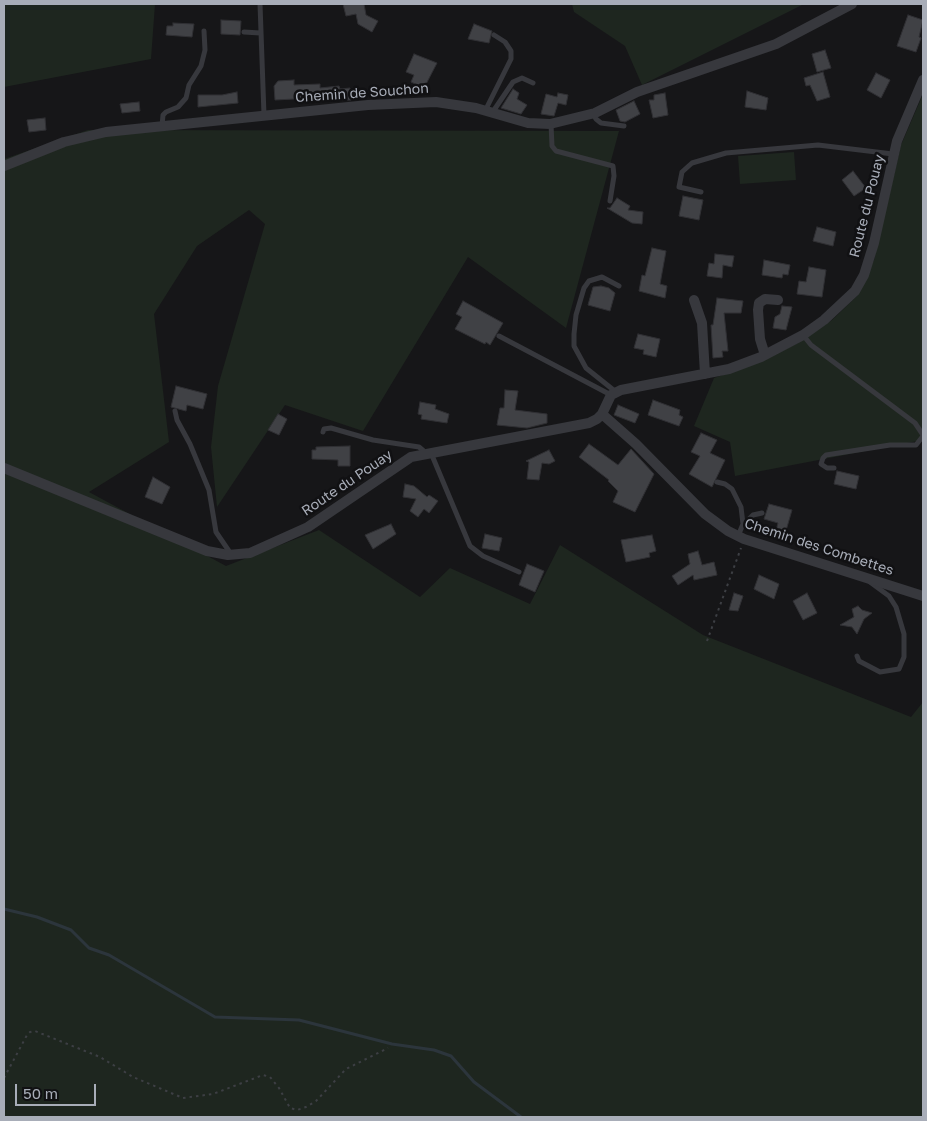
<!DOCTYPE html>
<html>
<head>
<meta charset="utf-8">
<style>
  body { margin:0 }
  #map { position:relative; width:927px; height:1121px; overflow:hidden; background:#161618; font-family:"Golos Text",sans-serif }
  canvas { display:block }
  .frame { position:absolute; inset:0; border:5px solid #a8adb8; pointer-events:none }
  .scale { position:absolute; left:15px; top:1084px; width:81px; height:22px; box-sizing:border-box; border:2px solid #a8adb8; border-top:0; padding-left:6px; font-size:15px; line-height:18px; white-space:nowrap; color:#a8adb8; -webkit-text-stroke:4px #111113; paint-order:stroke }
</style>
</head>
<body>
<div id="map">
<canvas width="927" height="1121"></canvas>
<div class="frame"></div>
<div class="scale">50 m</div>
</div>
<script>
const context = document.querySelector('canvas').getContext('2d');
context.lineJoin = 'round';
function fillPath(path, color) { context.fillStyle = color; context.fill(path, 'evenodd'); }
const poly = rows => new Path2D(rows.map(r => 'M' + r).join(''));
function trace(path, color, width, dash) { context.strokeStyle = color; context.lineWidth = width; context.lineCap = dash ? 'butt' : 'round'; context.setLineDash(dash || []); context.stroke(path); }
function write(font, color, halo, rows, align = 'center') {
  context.font = font + ' "Golos Text",sans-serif'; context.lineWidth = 5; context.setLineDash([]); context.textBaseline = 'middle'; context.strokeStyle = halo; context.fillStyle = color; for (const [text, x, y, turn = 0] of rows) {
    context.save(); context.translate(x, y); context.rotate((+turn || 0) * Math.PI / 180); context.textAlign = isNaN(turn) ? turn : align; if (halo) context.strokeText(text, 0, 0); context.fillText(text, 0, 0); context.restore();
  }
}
fillPath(poly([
  [4,4,155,4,151,59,4,87],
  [572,4,804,4,642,85,625,46,574,12],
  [923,94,923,440,735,476,730,442,694,426,714,378,759,362,796,344,832,320,857,296,874,260,901,145],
  [88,130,619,131,566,328,468,257,363,431,285,405,217,507,211,447,218,386,265,224,249,210,197,246,154,314,169,442,89,492,226,566,319,530,420,597,450,568,530,604,560,545,703,635,911,717,923,702,923,1117,4,1117,4,159],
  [794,152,796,180,740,184,738,156]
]), '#1e261f');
trace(poly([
  [4,909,37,917,71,930,89,948,109,955,215,1017,299,1020,392,1044,434,1050,451,1056,474,1082,521,1117]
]), '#2c353c', 3);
const building = poly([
  [343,4,364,4,366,15,378,21,372,32,358,24,356,14,346,16,343,4],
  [908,15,923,20,919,37,921,38,916,52,897,46,908,15],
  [221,20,241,21,240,35,221,34,221,20],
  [173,23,194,24,192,37,166,35,167,26,173,26,173,23],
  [474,24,492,31,489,43,468,39,474,24],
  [825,50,831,68,817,72,812,54,825,50],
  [414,54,437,63,424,88,411,82,414,75,406,72,414,54],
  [823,72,830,97,817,101,810,85,806,86,804,78,823,72],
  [876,73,890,80,881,98,867,90,876,73],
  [294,80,294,85,320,84,320,88,339,86,340,89,350,88,351,100,315,101,314,98,275,100,274,86,278,81,294,80],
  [513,89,519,93,517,99,527,105,521,114,501,108,513,89],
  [747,91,768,98,766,110,745,107,747,91],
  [237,92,238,103,198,107,198,95,222,95,237,92],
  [558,93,568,95,566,105,558,103,554,116,541,114,546,94,557,97,558,93],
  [665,93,668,115,653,118,649,100,654,100,654,95,665,93],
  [634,101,640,114,625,122,620,121,616,110,634,101],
  [139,102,140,111,122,113,120,104,139,102],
  [45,118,46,130,29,132,27,120,45,118],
  [853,171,866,188,854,196,842,180,853,171],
  [683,196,703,200,699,220,679,216,683,196],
  [617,198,630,206,628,210,643,212,642,224,632,223,607,208,610,208,617,198],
  [817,227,836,232,833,246,813,241,817,227],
  [652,248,666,251,660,284,667,286,665,298,639,291,642,275,645,276,652,248],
  [715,254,734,256,732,267,723,265,722,278,707,276,709,263,714,264,715,254],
  [764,260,790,265,788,275,783,274,782,278,762,275,764,260],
  [809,267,826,270,822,297,797,294,799,281,806,282,809,267],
  [601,286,609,288,615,293,610,311,588,305,593,287,601,286],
  [717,298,743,301,741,313,724,313,728,351,722,351,723,357,713,358,711,325,713,325,717,298],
  [463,301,503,323,490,345,486,342,485,344,455,329,462,317,456,314,463,301],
  [782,306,792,307,786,330,773,328,775,317,780,314,782,306],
  [638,334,660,339,656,357,643,354,644,350,634,348,638,334],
  [176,386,207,394,203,409,187,405,186,411,171,407,176,386],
  [505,390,518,391,515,410,547,414,547,423,527,428,497,425,500,408,504,408,505,390],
  [653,400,680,410,679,415,683,417,679,426,648,415,653,400],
  [420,402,436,405,435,409,449,414,447,423,421,419,422,415,418,414,420,402],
  [618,405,639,414,635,423,614,415,618,405],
  [278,414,287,419,279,435,268,430,278,414],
  [701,433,717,440,710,453,725,460,712,487,689,474,700,456,691,452,701,433],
  [589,444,618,465,631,449,654,474,635,512,613,502,618,491,608,481,609,480,579,457,589,444],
  [350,446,350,466,338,466,338,460,312,459,312,450,316,450,316,447,350,446],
  [549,450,555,461,549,464,542,463,539,480,527,479,529,462,526,461,549,450],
  [837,471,859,476,856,489,834,484,837,471],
  [153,477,170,487,162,504,145,497,153,477],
  [405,484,414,486,427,497,429,495,438,501,429,513,424,509,418,517,410,511,416,499,403,497,405,484],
  [769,504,792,510,785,534,776,531,778,523,764,519,769,504],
  [391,524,396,534,373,549,365,535,391,524],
  [485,534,502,538,499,551,482,548,485,534],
  [652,535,656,551,649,553,650,557,626,562,621,540,652,535],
  [698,551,702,565,714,562,717,575,694,580,693,575,678,585,672,576,690,564,688,554,698,551],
  [527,564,544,571,535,592,519,585,527,564],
  [759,575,779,584,774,599,754,589,759,575],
  [734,593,743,596,738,611,729,610,734,593],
  [807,593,817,613,803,620,793,601,807,593],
  [858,606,862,610,872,613,864,619,857,634,852,627,840,625,854,617,852,609,858,606]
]);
fillPath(building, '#404145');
trace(building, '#303034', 1);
trace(poly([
  [707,641,741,548],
  [4,1078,27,1035,30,1032,35,1031,100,1057,133,1077,183,1098,213,1094,263,1075,270,1077,279,1088,290,1108,297,1110,306,1107,316,1101,346,1069,388,1048]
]), '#3d3f44', 2, [2.5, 4]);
trace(poly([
  [260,4,264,115],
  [244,32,260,33],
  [485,111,511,59,511,51,505,42,494,35],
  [492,113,513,82,522,78,533,83],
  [593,114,596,119,601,123,624,126],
  [551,124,552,146,556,151,613,166,614,176,610,201],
  [162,126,163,115,166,112,178,107,186,98,189,85,201,66,205,50,204,31],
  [701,192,679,187,682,172,692,163,726,153,818,145,893,154],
  [803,335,811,345,915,423,923,435],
  [499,336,611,395],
  [616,392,586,368,574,346,574,334,576,315,584,288,589,281,602,277,619,286],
  [175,411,177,420,190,444,209,490,216,532,231,554],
  [323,432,324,429,331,428,373,440,419,447,426,453],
  [431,453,470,546,483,556,519,572],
  [834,468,827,468,821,464,823,458,826,455,890,445,916,445,923,436],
  [717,482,725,484,732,489,741,507,743,524,738,536],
  [744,524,753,515,762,513],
  [857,656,859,661,880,672,899,669,904,657,904,634,896,607,889,596,870,582]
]), '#37383d', 5);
trace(poly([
  [4,166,64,142,106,132,368,105,436,102,476,108,528,123,550,124,595,113,637,92,776,44,852,4],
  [694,300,702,323,705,374],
  [765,355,760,339,758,310,759,303,765,299,778,300],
  [602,414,636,444,705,514,728,531,744,539,923,596],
  [4,468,207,551,228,555,250,553,308,527,411,457,589,423,597,419,602,414,611,395,621,390,729,369,761,357,803,335,824,320,855,291,864,275,874,243,897,141,923,80]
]), '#37383d', 10);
write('14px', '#a8adb8', '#111113', [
  ["Chemin de Souchon",362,93,-4],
  ["Route du Pouay",867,206,-76],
  ["Route du Pouay",347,483,-34],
  ["Chemin des Combettes",819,547,18]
]);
</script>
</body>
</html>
